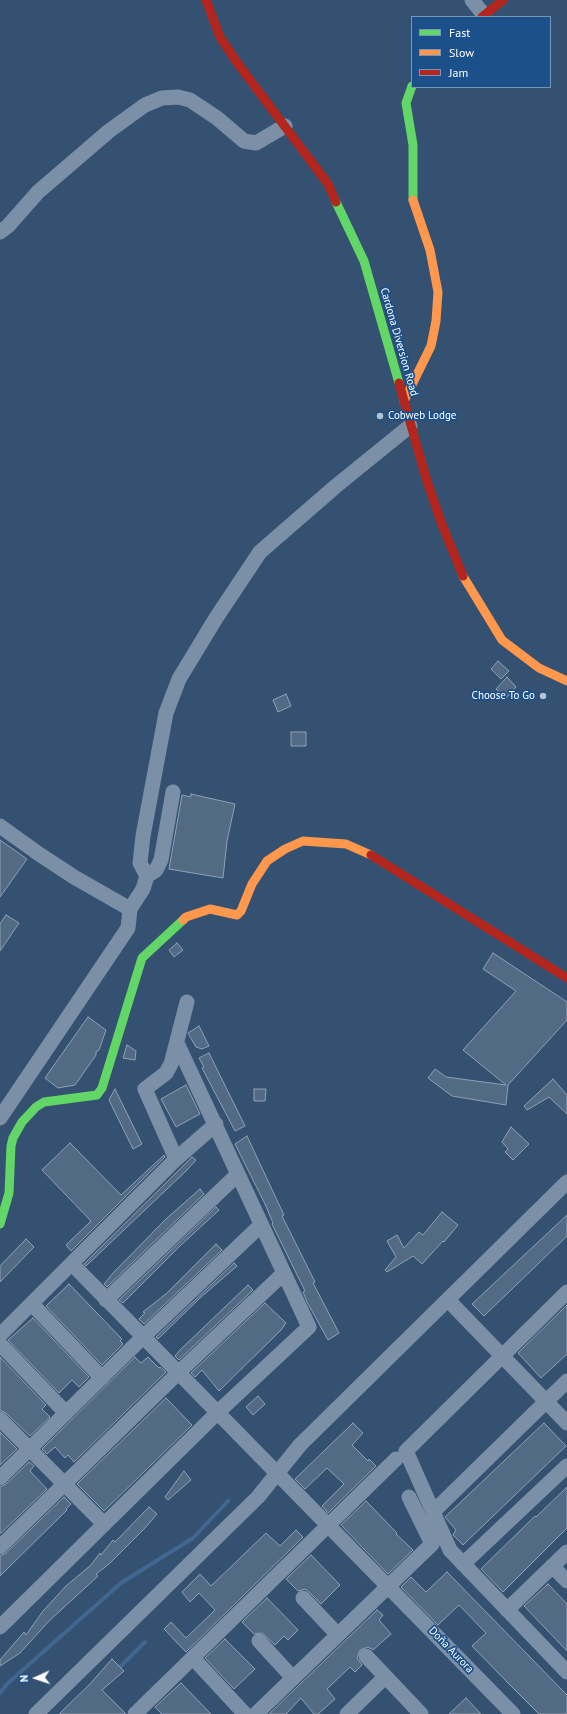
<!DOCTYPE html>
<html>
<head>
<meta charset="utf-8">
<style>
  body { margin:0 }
  #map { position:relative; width:567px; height:1714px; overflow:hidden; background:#345171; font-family:"PT Sans",sans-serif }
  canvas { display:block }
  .legend { position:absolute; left:411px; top:16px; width:140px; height:72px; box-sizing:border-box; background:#1b508a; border:1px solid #7696b9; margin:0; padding:5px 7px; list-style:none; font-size:12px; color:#fff }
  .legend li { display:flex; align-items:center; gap:8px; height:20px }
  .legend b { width:20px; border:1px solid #7696b9 }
  .north { position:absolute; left:16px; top:1658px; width:40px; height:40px; -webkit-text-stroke:3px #1b508a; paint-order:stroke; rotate:267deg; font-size:11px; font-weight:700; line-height:16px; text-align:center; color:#fff }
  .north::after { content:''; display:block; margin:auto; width:14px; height:18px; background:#fff; clip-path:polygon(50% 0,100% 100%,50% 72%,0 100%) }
</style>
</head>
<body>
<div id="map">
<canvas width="567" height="1714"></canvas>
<ul class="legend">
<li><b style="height:5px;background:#63d668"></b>Fast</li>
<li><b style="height:5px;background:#ff974d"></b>Slow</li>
<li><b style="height:5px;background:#b3261e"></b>Jam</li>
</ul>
<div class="north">N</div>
</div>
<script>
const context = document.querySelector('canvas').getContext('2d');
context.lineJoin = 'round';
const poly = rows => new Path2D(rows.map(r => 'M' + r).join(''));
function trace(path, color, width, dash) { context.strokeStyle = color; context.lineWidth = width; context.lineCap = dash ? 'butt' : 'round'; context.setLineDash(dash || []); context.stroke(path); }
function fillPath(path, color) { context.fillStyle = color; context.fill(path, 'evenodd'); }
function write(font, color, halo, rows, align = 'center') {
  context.font = font + ' "PT Sans",sans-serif'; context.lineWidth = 3.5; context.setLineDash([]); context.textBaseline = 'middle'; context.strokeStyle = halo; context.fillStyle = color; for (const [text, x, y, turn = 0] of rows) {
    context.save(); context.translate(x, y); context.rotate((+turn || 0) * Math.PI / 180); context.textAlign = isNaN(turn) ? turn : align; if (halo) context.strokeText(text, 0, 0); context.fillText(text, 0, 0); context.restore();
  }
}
trace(poly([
  [117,1670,145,1642],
  [0,1693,7,1684,121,1583,193,1538,228,1501]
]), '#41668f', 4);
const building = poly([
  [498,661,509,671,501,679,491,669,498,661],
  [507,677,516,687,506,698,496,689,507,677],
  [286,694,291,706,278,712,273,700,286,694],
  [291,732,306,732,306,746,291,746,291,732],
  [191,794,235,804,227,841,223,878,169,869,182,795,191,797,191,794],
  [0,840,27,859,0,897,0,840],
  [6,915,19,923,0,951,0,924,6,915],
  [177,943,183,950,174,957,169,950,177,943],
  [493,953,567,1002,567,1020,508,1085,506,1105,452,1096,428,1078,435,1069,446,1077,506,1085,463,1050,516,991,483,969,493,953],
  [88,1017,106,1030,99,1050,96,1052,96,1055,75,1085,58,1088,45,1078,88,1017],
  [199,1026,209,1046,202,1049,196,1047,188,1033,199,1026],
  [127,1045,136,1051,135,1060,123,1058,127,1045],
  [209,1053,245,1126,235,1131,202,1068,204,1067,199,1058,209,1053],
  [553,1079,567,1095,567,1114,549,1097,527,1110,524,1106,553,1079],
  [186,1085,200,1114,176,1127,161,1099,186,1085],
  [115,1089,142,1144,133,1149,109,1100,115,1089],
  [254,1089,266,1089,265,1101,254,1101,254,1089],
  [511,1127,529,1144,513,1160,505,1152,508,1149,502,1142,511,1127],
  [247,1136,275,1196,284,1215,282,1216,315,1282,313,1283,339,1333,328,1340,307,1302,303,1292,305,1291,272,1224,273,1223,265,1204,235,1144,247,1136],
  [70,1143,121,1195,164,1155,165,1157,71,1251,66,1245,91,1221,42,1170,70,1143],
  [192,1157,196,1160,187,1170,86,1266,84,1264,192,1157],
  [200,1189,204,1194,107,1287,104,1284,114,1272,166,1219,200,1189],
  [216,1207,219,1210,180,1246,123,1303,119,1300,216,1207],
  [442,1212,458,1225,444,1242,443,1241,422,1264,413,1256,387,1272,385,1270,396,1257,387,1241,397,1235,404,1248,419,1232,423,1235,442,1212],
  [567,1215,567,1236,484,1316,472,1304,567,1215],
  [26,1239,34,1247,0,1282,0,1266,26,1239],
  [216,1244,222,1250,144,1324,139,1319,145,1313,143,1312,167,1293,216,1244],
  [234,1263,237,1266,200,1298,158,1339,156,1337,234,1263],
  [69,1284,122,1339,120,1341,123,1344,102,1365,46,1306,69,1284],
  [248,1285,253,1290,179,1360,175,1356,180,1350,248,1285],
  [265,1303,286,1323,281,1330,219,1391,202,1370,195,1377,191,1373,265,1303],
  [567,1305,567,1354,541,1378,518,1353,567,1305],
  [33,1318,89,1377,79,1387,72,1380,59,1393,8,1340,33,1318],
  [0,1357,46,1405,42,1409,50,1417,30,1436,6,1413,0,1410,0,1357],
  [135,1357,141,1363,148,1357,159,1368,160,1367,166,1372,74,1462,68,1455,65,1458,55,1447,47,1454,42,1449,135,1357],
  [258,1396,265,1404,253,1415,246,1407,258,1396],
  [166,1398,192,1425,104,1511,77,1484,166,1398],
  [353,1423,363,1433,352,1445,368,1461,369,1459,376,1466,328,1513,322,1506,344,1484,327,1468,305,1489,295,1479,353,1423],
  [544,1423,566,1446,463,1545,453,1535,456,1530,445,1517,544,1423],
  [0,1432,17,1449,0,1465,0,1432],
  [29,1462,34,1466,30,1471,47,1489,0,1534,0,1487,6,1484,29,1462],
  [184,1471,191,1480,168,1500,165,1497,184,1471],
  [567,1487,567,1528,503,1592,481,1569,535,1516,536,1517,567,1487],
  [64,1497,71,1504,66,1509,67,1510,0,1576,0,1556,6,1553,64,1497],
  [366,1501,397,1533,396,1534,413,1550,388,1574,341,1525,366,1501],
  [149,1507,157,1514,145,1528,109,1564,96,1574,98,1576,50,1620,20,1653,0,1666,0,1660,24,1632,26,1635,43,1611,66,1586,91,1565,100,1553,101,1555,113,1540,115,1542,149,1507],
  [296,1530,303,1537,186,1652,164,1629,171,1622,186,1638,215,1610,199,1593,190,1602,182,1592,200,1574,211,1586,266,1533,280,1546,296,1530],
  [311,1555,340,1585,321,1604,309,1592,305,1589,298,1591,286,1579,311,1555],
  [447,1572,567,1695,567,1714,539,1714,511,1686,472,1646,486,1633,459,1605,438,1625,401,1587,411,1577,426,1592,447,1572],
  [548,1584,567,1604,567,1651,524,1606,548,1584],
  [267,1598,298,1630,288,1640,284,1636,275,1645,262,1633,254,1634,242,1622,267,1598],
  [377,1610,383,1615,379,1620,391,1634,373,1650,368,1647,360,1650,357,1658,362,1665,355,1672,350,1667,327,1689,335,1699,326,1707,318,1714,314,1714,301,1698,286,1714,269,1714,377,1610],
  [225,1639,255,1669,234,1689,205,1658,225,1639],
  [112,1659,124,1671,102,1690,126,1714,59,1714,90,1684,112,1659],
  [181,1683,211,1714,162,1714,155,1707,181,1683],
  [466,1698,481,1714,449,1714,466,1698]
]);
fillPath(building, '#526a83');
trace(building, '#8fa1b4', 1);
trace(poly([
  [472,0,484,15],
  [0,232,8,226,38,192,109,131,145,105,162,98,178,97,190,100,217,118,244,141,256,143,285,126],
  [0,826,39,854,74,877,130,909],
  [147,876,140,863,143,836,166,713,179,679,216,618,260,552,336,486,410,426],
  [0,1118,128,928,130,909,143,889,147,876,156,870,161,860,173,792],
  [176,1159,145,1089,166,1073,171,1064,187,1002],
  [72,1264,513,1714],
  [567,1292,406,1451,450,1550,567,1672],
  [106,1300,238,1174],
  [449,1301,567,1423],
  [32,1304,102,1378],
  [0,1335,176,1159,216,1124],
  [0,1344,66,1413],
  [0,1419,104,1524],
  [0,1478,143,1337,261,1225],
  [433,1512,567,1381],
  [0,1547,178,1373,284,1273],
  [463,1564,567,1466],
  [552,1566,567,1581],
  [303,1598,338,1635],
  [507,1610,567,1552],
  [0,1627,217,1413,309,1327,177,1043],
  [259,1641,293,1678],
  [366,1656,421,1714],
  [193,1658,245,1714],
  [36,1714,258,1497,300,1445,567,1182],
  [135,1714,396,1459],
  [256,1714,432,1544,409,1497],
  [347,1714,385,1677]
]), '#7b90a6', 15);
trace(poly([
  [412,86,406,103,413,145,413,200],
  [336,202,364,261,399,383],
  [0,1224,9,1193,11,1146,13,1138,22,1122,36,1107,44,1102,97,1095,102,1088,142,958,183,920]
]), '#63d668', 9);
trace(poly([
  [404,401,431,346,436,321,438,292,430,250,413,200],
  [463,576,502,640,539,668,567,681],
  [183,920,186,917,210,909,237,915,241,911,252,884,267,861,285,849,303,841,346,844,371,855]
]), '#ff974d', 9);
trace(poly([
  [206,0,220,37,238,64,328,184,336,202],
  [482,17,503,0],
  [399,383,426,478,441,522,463,576],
  [371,855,567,978]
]), '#b3261e', 9);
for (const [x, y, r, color] of [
  [380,416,4,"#b8c2cd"],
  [543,696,4,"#b8c2cd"]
]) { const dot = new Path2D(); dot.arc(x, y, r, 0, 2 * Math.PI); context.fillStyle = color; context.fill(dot); trace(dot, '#1b508a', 1.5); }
write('11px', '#fff', '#1b508a', [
  ["Cardona Diversion Road",399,342,74],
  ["Doña Aurora",451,1650,46]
]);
write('11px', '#fff', '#1b508a', [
  ["Cobweb Lodge",388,416],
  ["Choose To Go",535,696,"right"]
], 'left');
</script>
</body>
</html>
